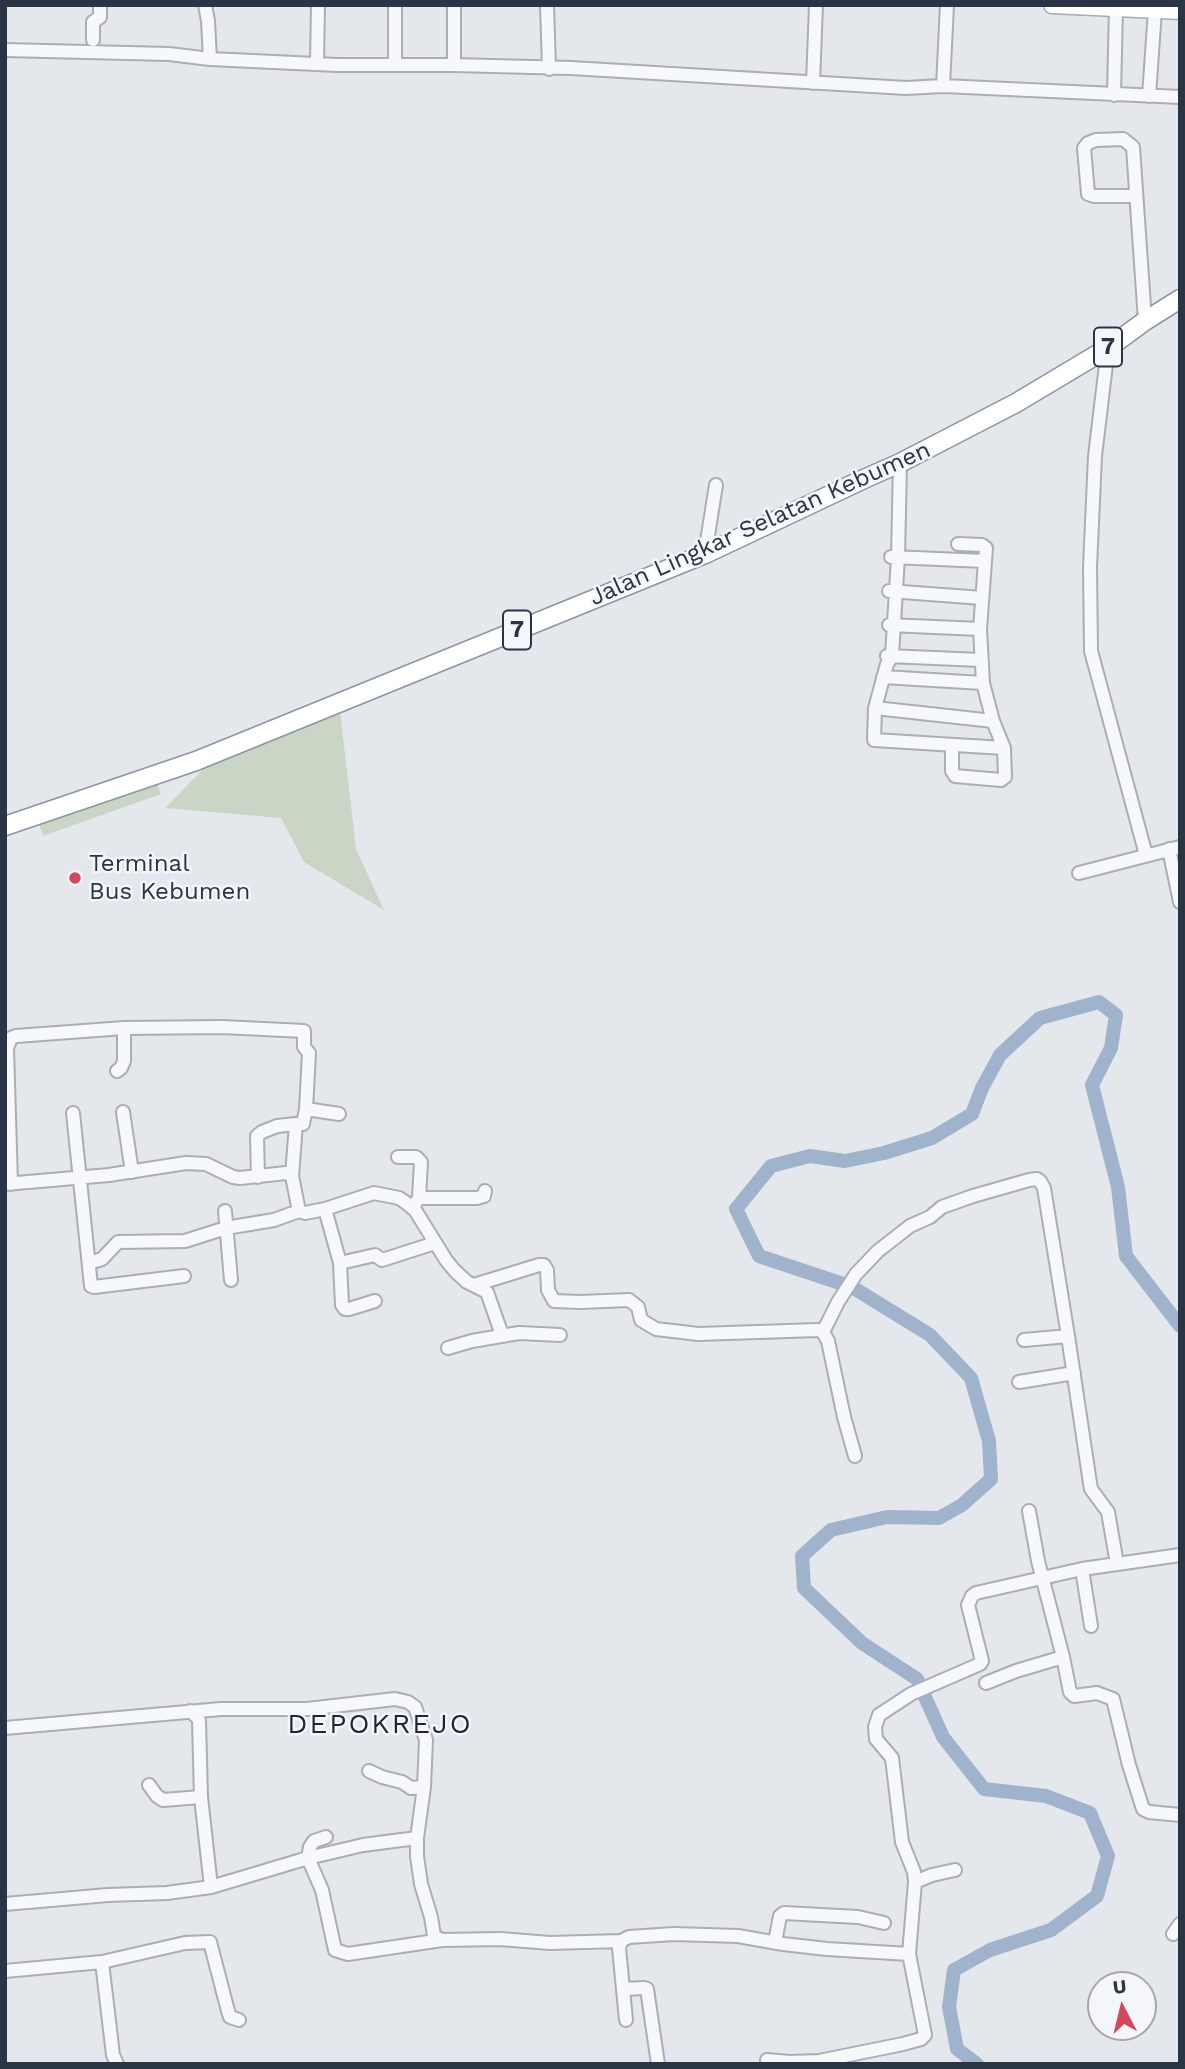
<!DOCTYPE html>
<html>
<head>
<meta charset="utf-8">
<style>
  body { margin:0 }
  #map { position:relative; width:1185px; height:2069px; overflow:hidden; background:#e4e7ec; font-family:"Work Sans",sans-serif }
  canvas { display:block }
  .frame { position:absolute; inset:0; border:7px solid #2b3445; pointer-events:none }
  .north { position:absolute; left:1087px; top:1971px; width:70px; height:70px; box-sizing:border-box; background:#f4f6f9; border:2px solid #a4a8b1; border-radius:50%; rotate:353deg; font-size:19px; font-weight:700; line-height:28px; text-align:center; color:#2b3445 }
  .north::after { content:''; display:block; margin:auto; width:24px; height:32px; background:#d1495b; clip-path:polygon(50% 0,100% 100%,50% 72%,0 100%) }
</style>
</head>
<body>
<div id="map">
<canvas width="1185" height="2069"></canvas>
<div class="frame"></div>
<div class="north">U</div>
</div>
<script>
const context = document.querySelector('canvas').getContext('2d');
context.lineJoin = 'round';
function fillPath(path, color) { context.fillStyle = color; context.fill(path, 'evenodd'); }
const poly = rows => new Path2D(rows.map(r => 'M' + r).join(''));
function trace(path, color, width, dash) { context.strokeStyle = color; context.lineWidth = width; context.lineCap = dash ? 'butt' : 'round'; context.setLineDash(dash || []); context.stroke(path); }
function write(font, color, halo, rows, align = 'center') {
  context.font = font + ' "Work Sans",sans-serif'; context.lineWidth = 5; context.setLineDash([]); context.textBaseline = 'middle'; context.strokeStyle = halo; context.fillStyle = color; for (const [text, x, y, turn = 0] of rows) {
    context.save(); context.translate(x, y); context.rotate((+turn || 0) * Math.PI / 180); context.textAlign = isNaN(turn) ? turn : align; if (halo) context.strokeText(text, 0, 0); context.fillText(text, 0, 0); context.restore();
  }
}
fillPath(poly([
  [339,702,356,849,384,910,304,862,281,818,165,808,227,745],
  [156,782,161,794,43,836,39,824]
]), '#c9d6c5');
trace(poly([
  [977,2064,957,2049,949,2007,954,1970,990,1950,1051,1930,1097,1896,1108,1856,1090,1813,1046,1796,984,1789,943,1737,917,1679,862,1643,804,1588,802,1556,831,1530,887,1517,939,1518,962,1505,991,1479,989,1441,971,1378,930,1335,852,1287,759,1256,736,1209,771,1166,810,1156,845,1161,884,1153,932,1138,972,1114,982,1088,1000,1055,1040,1018,1099,1002,1116,1015,1111,1048,1092,1085,1118,1187,1126,1256,1180,1326]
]), '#9fb4cc', 14);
const minor = poly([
  [205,5,208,21,210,59],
  [547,5,549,69],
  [93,40,93,22,100,17,100,5],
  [5,50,169,54,210,59,337,65,454,65,571,68,906,88,943,86,1180,97],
  [317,64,318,5],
  [395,65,395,5],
  [454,65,454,5],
  [813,83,816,5],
  [943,86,947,5],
  [1114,95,1116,8],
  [1149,96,1155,10],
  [1135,196,1094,196,1088,194,1084,148,1088,143,1096,140,1123,139,1133,147,1145,321],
  [1108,348,1095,456,1090,567,1091,651,1146,855],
  [900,463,898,557,892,656,887,664,875,708,874,740,1004,748],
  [705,554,716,485],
  [891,557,985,561],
  [889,591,982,598],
  [889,625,980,629],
  [887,656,981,660],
  [883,677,983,683],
  [875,708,993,721],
  [952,746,952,771,955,776,1001,780,1005,777,1004,748,993,721,983,683,980,629,986,548,982,545,958,544],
  [1169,849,1180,902],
  [1079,873,1180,847],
  [117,1071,121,1068,124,1061,124,1028],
  [306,1109,339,1114],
  [123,1112,132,1172],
  [73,1113,91,1286,94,1287,184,1276],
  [398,1157,416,1157,421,1162,419,1198,413,1207],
  [258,1177,257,1136,262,1132,277,1126,296,1124,292,1176,299,1211,305,1213,325,1209,374,1193,399,1198,405,1202,415,1210,446,1260,455,1271,467,1282,487,1292,502,1335],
  [5,1184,109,1175,186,1163,206,1164,233,1177,240,1178,286,1173,292,1176],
  [11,1184,7,1048,11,1038,16,1036,124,1028,222,1027,304,1031,304,1047,309,1053,306,1109,303,1124],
  [419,1198,477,1198,484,1196,485,1191],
  [325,1209,340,1263,342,1305,345,1309,349,1309,375,1301],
  [225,1211,231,1280],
  [89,1263,102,1259,118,1242,185,1241,226,1228,274,1220,299,1211],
  [340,1263,375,1255,382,1260,435,1243],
  [474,1285,539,1265,544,1265,547,1270,548,1290,554,1301,580,1302,629,1300,638,1307,641,1320,656,1329,698,1334,818,1330,823,1332,828,1341,844,1417,855,1456],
  [823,1332,838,1302,856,1274,878,1251,910,1226,930,1217,942,1207,973,1196,1029,1180,1037,1179,1040,1181,1044,1188,1068,1336,1090,1483,1091,1489,1108,1512,1117,1564],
  [1024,1340,1068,1336],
  [448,1348,472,1341,519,1333,560,1335],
  [1019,1382,1074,1373],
  [1029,1511,1038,1561,1063,1657,1070,1692,1074,1696,1097,1693,1113,1699,1129,1765,1143,1809,1149,1812,1180,1815],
  [1082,1569,1091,1626],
  [986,1683,1016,1671,1063,1657],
  [190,1711,198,1718,199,1721,201,1797,211,1887],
  [5,1728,221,1709,307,1709,395,1699,408,1702,415,1707,426,1740,424,1787,417,1838,417,1856,421,1884,431,1917,434,1936,442,1940,500,1939,550,1943,621,1941],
  [369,1771,382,1777,402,1782,411,1788,424,1787],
  [149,1785,157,1796,163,1800,201,1797],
  [326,1837,314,1841,310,1847,308,1858,322,1890,335,1950,348,1954,442,1940],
  [915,1882,932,1875,955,1870],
  [5,1904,108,1895,167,1893,211,1887,308,1858,363,1845,417,1838],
  [1173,1934,1180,1924],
  [775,1942,780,1916,784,1913,858,1917,884,1923],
  [102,1962,113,2055,117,2064],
  [5,1971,102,1962,185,1943,210,1942,228,2011,230,2017,239,2020],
  [623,1989,644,1988,647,1989,658,2064],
  [626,2020,619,1948,621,1941,629,1937,674,1934,738,1936,783,1944,827,1949,909,1954],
  [767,2060,790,2062,819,2061,903,2044,921,2039,925,2035,909,1954,915,1882,914,1872,902,1842,892,1758,876,1739,875,1727,879,1715,911,1694,980,1664,982,1661,968,1605,972,1596,976,1593,1082,1569,1180,1555]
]);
const major = poly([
  [1052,5,1180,11]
]);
const highway = poly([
  [5,826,196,761,705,554,866,478,900,463,1016,403,1108,348,1145,321,1180,299]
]);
trace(minor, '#a9aeb7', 16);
trace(major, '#a3abb8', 19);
trace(highway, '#8b94a3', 21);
trace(minor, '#f7f8fa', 12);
trace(major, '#fff', 16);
trace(highway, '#fff', 18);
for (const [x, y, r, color] of [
  [75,878,7,"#d1495b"]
]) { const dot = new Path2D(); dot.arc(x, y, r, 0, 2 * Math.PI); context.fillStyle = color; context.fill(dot); trace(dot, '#f4f6f9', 2.5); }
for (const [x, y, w] of [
  [1108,347,28],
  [517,630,28]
]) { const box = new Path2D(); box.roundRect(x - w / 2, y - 19.5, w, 39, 5); context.fillStyle = '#f4f6f9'; context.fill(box); trace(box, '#2b3445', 2); }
write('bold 23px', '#2b3445', null, [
  ["7",1108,347],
  ["7",517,630]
]);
write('24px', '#2b3445', '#f4f6f9', [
  ["Jalan Lingkar Selatan Kebumen",760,524,-24]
]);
write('24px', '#2b3445', '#f4f6f9', [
  ["Terminal",89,864],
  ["Bus Kebumen",89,892]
], 'left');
context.letterSpacing = '2px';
write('28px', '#1d2536', '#f4f6f9', [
  ["DEPOKREJO",380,1725]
]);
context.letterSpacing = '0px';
</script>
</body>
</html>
